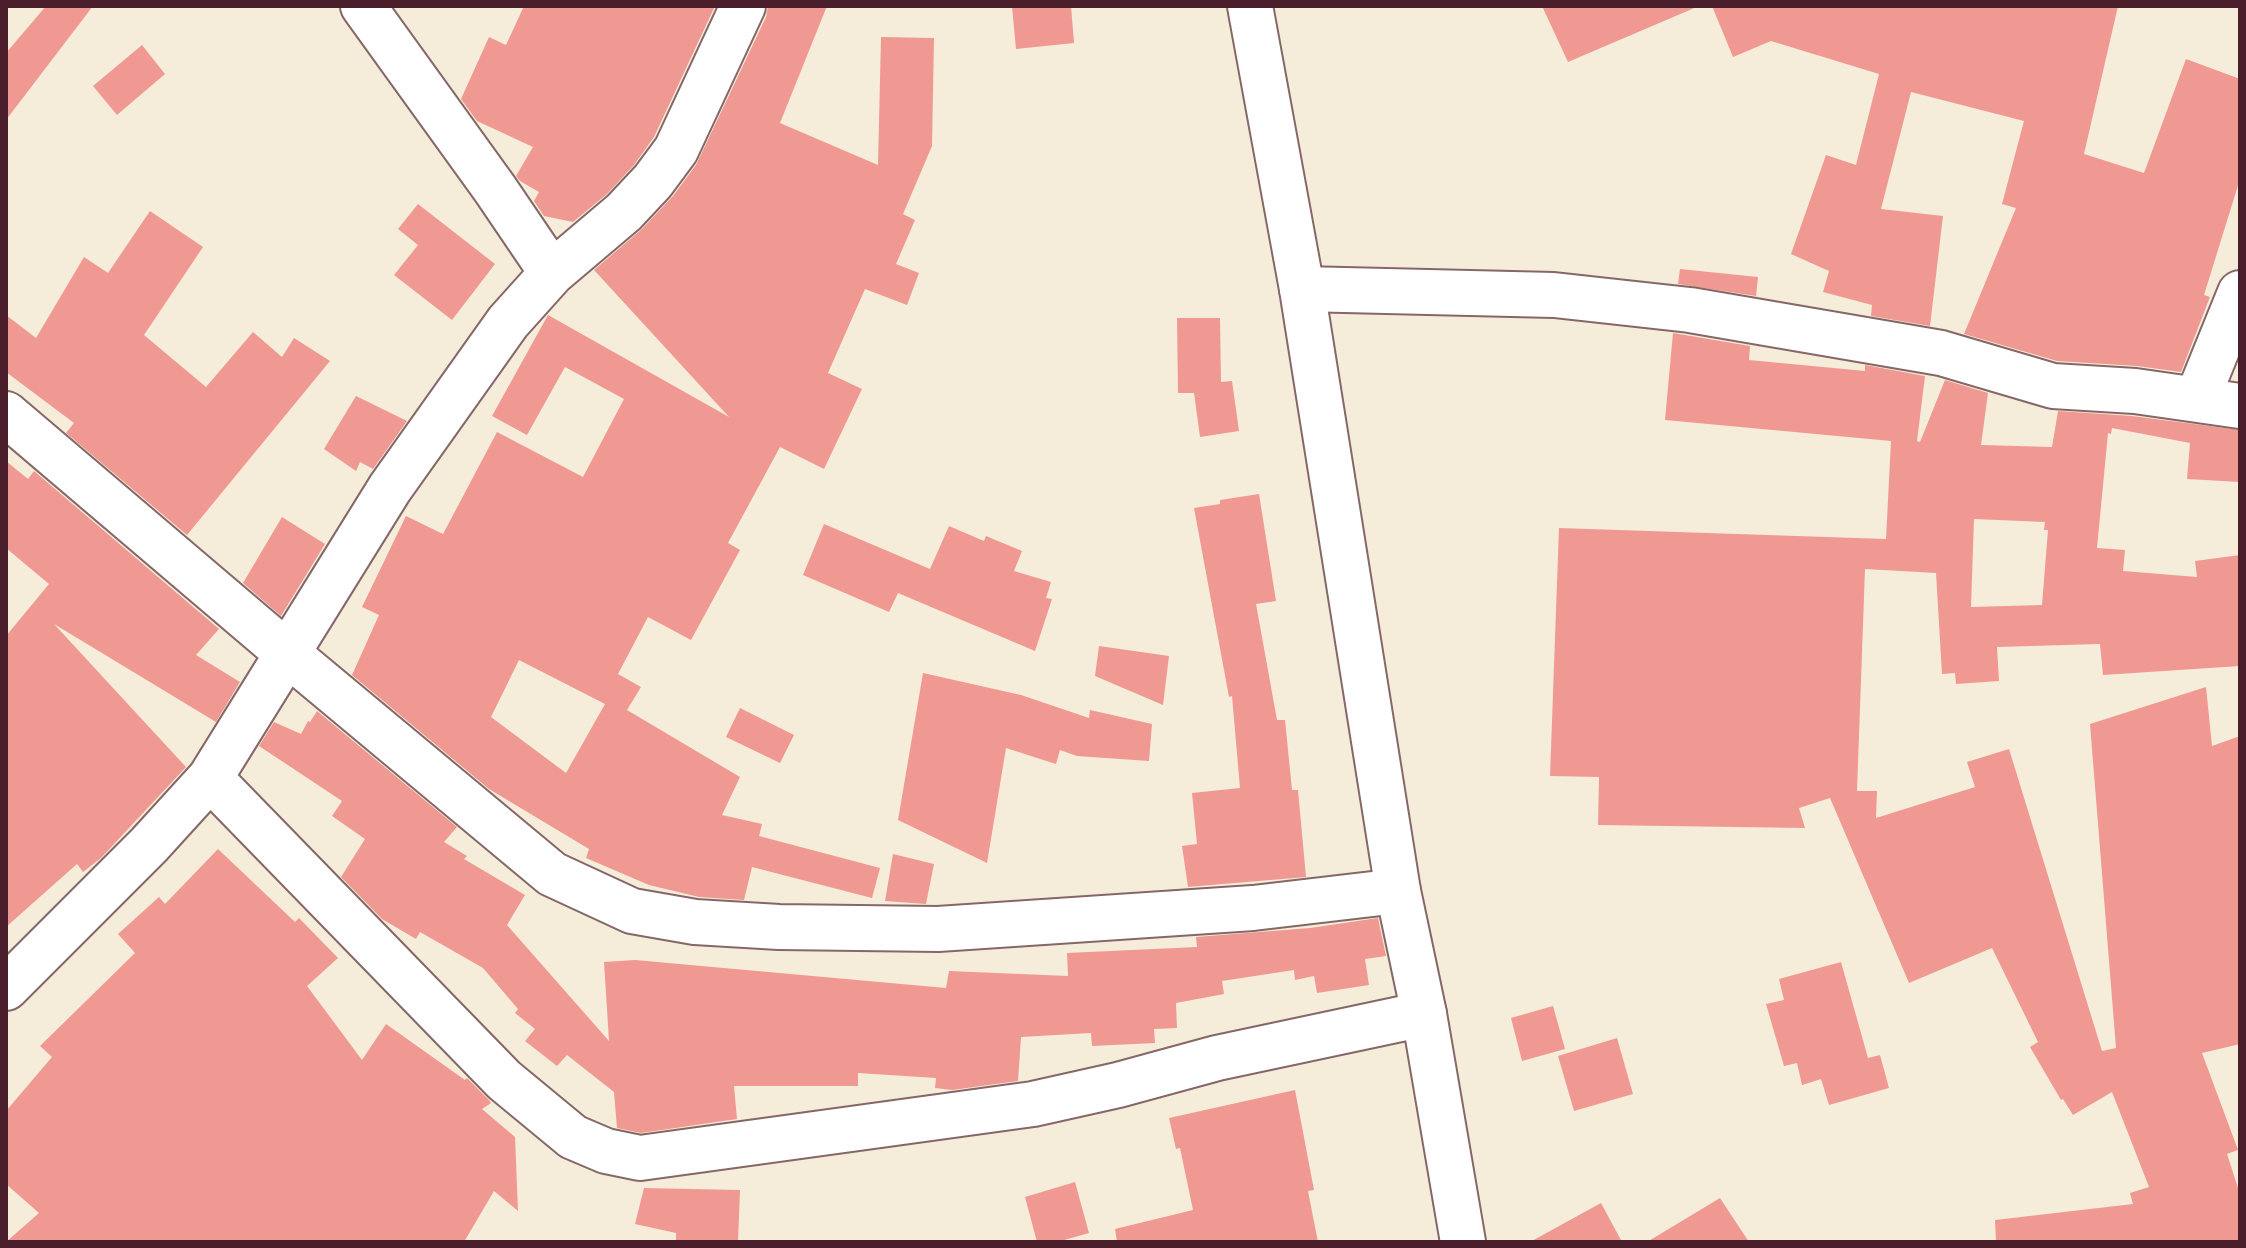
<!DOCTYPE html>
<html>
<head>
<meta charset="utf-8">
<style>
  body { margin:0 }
  #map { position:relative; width:2246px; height:1248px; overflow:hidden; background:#f5edda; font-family:Vollkorn,serif }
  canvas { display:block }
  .frame { position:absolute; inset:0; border:8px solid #4a1f2b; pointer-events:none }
</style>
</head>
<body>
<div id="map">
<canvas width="2246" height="1248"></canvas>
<div class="frame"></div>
</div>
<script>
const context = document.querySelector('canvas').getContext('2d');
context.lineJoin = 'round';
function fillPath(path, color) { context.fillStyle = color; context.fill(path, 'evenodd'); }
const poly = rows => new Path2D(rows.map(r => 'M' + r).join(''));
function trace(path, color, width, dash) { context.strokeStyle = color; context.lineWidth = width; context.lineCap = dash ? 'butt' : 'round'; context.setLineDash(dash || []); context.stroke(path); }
fillPath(poly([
  [46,6,93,6,6,120,6,53],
  [524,6,715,6,654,137,634,165,607,194,573,222,544,216,534,201,539,192,520,181,516,176,533,147,477,121,461,99,489,37,506,45],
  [768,6,827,6,780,123,878,165,881,37,934,38,932,146,903,214,915,220,896,264,919,273,907,305,865,289,828,373,862,389,824,469,780,447,728,543,740,550,691,640,648,617,618,674,641,687,627,710,740,777,722,815,762,824,759,836,880,868,872,898,752,867,744,900,699,897,649,885,586,858,589,849,489,789,352,675,379,615,362,607,406,516,443,534,497,432,583,477,624,399,565,367,527,435,492,416,548,315,729,417,594,270,642,229,673,196,696,165,766,17],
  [519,660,605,704,566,773,491,717],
  [1012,6,1071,6,1074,43,1016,49],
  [1542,6,1699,6,1568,62],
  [1712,6,2118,6,2084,154,2144,173,2186,59,2240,79,2240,179,2204,295,2210,297,2181,372,2137,366,2057,361,1964,334,2016,208,2002,204,2024,121,1911,92,1881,209,1943,216,1930,326,1871,316,1872,305,1823,292,1829,271,1791,254,1826,155,1856,165,1879,74,1771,41,1733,57],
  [142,45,165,74,117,115,93,86],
  [418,204,495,264,452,320,394,275,418,245,398,229],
  [150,211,203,247,144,335,206,387,253,332,282,357,294,338,330,361,187,535,66,433,74,423,6,372,6,315,36,338,84,257,108,273],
  [1680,269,1758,277,1756,296,1678,284],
  [1177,318,1220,318,1221,382,1232,381,1239,431,1200,437,1194,393,1178,393],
  [1673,333,1750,346,1749,360,1865,371,1865,365,1925,376,1917,441,1920,442,1945,380,1988,393,1981,445,2052,447,2058,411,2132,416,2240,430,2240,482,2187,479,2190,443,2112,428,2111,434,2108,433,2097,548,2125,550,2123,571,2197,577,2195,561,2240,555,2240,666,2103,675,2100,644,1997,647,1999,681,1956,684,1955,673,1942,674,1936,573,1865,569,1857,791,1877,791,1876,818,1975,787,1967,762,2009,749,2102,1051,2116,1048,2090,724,2206,687,2212,746,2240,736,2240,1044,2202,1053,2238,1150,2227,1154,2240,1194,2240,1242,1996,1242,1995,1220,2133,1204,2130,1193,2149,1187,2112,1092,2073,1115,2063,1099,2061,1100,2030,1047,2038,1042,1992,948,1909,983,1830,798,1799,808,1805,828,1598,825,1599,777,1550,776,1559,528,1886,539,1891,441,1665,420],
  [1974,519,2045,522,2044,530,2048,530,2042,605,1971,607],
  [356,396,407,421,373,469,360,462,356,471,324,449],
  [6,461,28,479,34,471,219,629,196,655,240,682,216,722,54,624,186,767,101,858,83,872,77,864,6,927,6,636,49,584,6,548],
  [1259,494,1276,601,1256,604,1277,720,1285,720,1292,790,1298,790,1306,877,1188,887,1182,846,1197,844,1192,793,1240,788,1232,696,1229,697,1194,508,1220,504,1220,500],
  [282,517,325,544,281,616,243,583],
  [824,524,930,569,949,526,984,541,986,536,1022,551,1014,571,1051,582,1046,598,1052,599,1035,651,898,593,889,612,803,575],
  [1099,646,1169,656,1163,705,1095,676],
  [923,673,1021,695,1089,718,1090,710,1152,724,1149,761,1077,756,1060,750,1056,764,1006,748,987,863,898,820],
  [740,708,794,735,780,763,726,737],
  [317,711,457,827,444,842,467,856,464,859,525,895,507,925,609,1041,604,962,635,960,946,988,949,971,1068,976,1067,953,1197,947,1196,937,1310,928,1378,918,1386,956,1365,959,1369,985,1317,993,1314,976,1295,980,1294,970,1222,981,1224,994,1176,1003,1177,1028,1154,1029,1155,1043,1092,1046,1091,1033,1021,1037,1018,1081,952,1090,935,1088,936,1078,858,1073,858,1086,734,1086,737,1119,641,1133,617,1128,614,1092,567,1055,557,1066,525,1041,535,1029,515,1013,518,1009,483,968,420,932,416,939,382,919,341,877,365,839,332,816,342,801,259,746,274,722,301,734,308,721,310,722],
  [218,849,295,922,299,918,338,958,307,986,362,1060,386,1024,465,1080,467,1078,489,1100,491,1103,482,1109,515,1137,518,1211,494,1191,464,1242,6,1242,39,1213,6,1184,6,1111,52,1057,40,1046,135,953,118,934,159,897,165,904],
  [893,854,934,864,926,904,885,901],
  [1841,962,1868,1058,1880,1055,1889,1088,1829,1105,1821,1079,1802,1085,1797,1063,1784,1066,1766,1004,1784,1000,1779,979],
  [1553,1006,1565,1049,1522,1061,1511,1018],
  [1617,1038,1633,1094,1574,1111,1558,1056],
  [1295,1090,1314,1190,1308,1191,1318,1242,1117,1242,1115,1229,1193,1210,1180,1148,1176,1149,1169,1118],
  [1075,1182,1089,1233,1057,1242,1037,1242,1025,1197],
  [644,1188,740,1190,738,1242,676,1242,676,1233,635,1224],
  [1720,1198,1749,1242,1647,1242],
  [1601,1203,1622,1242,1530,1242]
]), '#f09992');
const minor = poly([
  [363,6,495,189,552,273],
  [1302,289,1554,295,1690,310,1941,353,2053,386,2135,391,2240,406],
  [2197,399,2240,293],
  [6,414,288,654,552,874,632,911,695,922,779,927,938,929,1253,908,1398,891],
  [210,778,504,1080,573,1137,606,1151,640,1158,1033,1104,1118,1085,1217,1058,1424,1014],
  [6,988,149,845,210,778,390,488,508,322,552,273,624,212,653,181,676,150,743,6]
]);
const primary = poly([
  [1250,6,1302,289,1398,891,1424,1014,1463,1242]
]);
trace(minor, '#866768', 48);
trace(primary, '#866768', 48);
trace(minor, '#fff', 44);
trace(primary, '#fff', 44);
</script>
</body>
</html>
